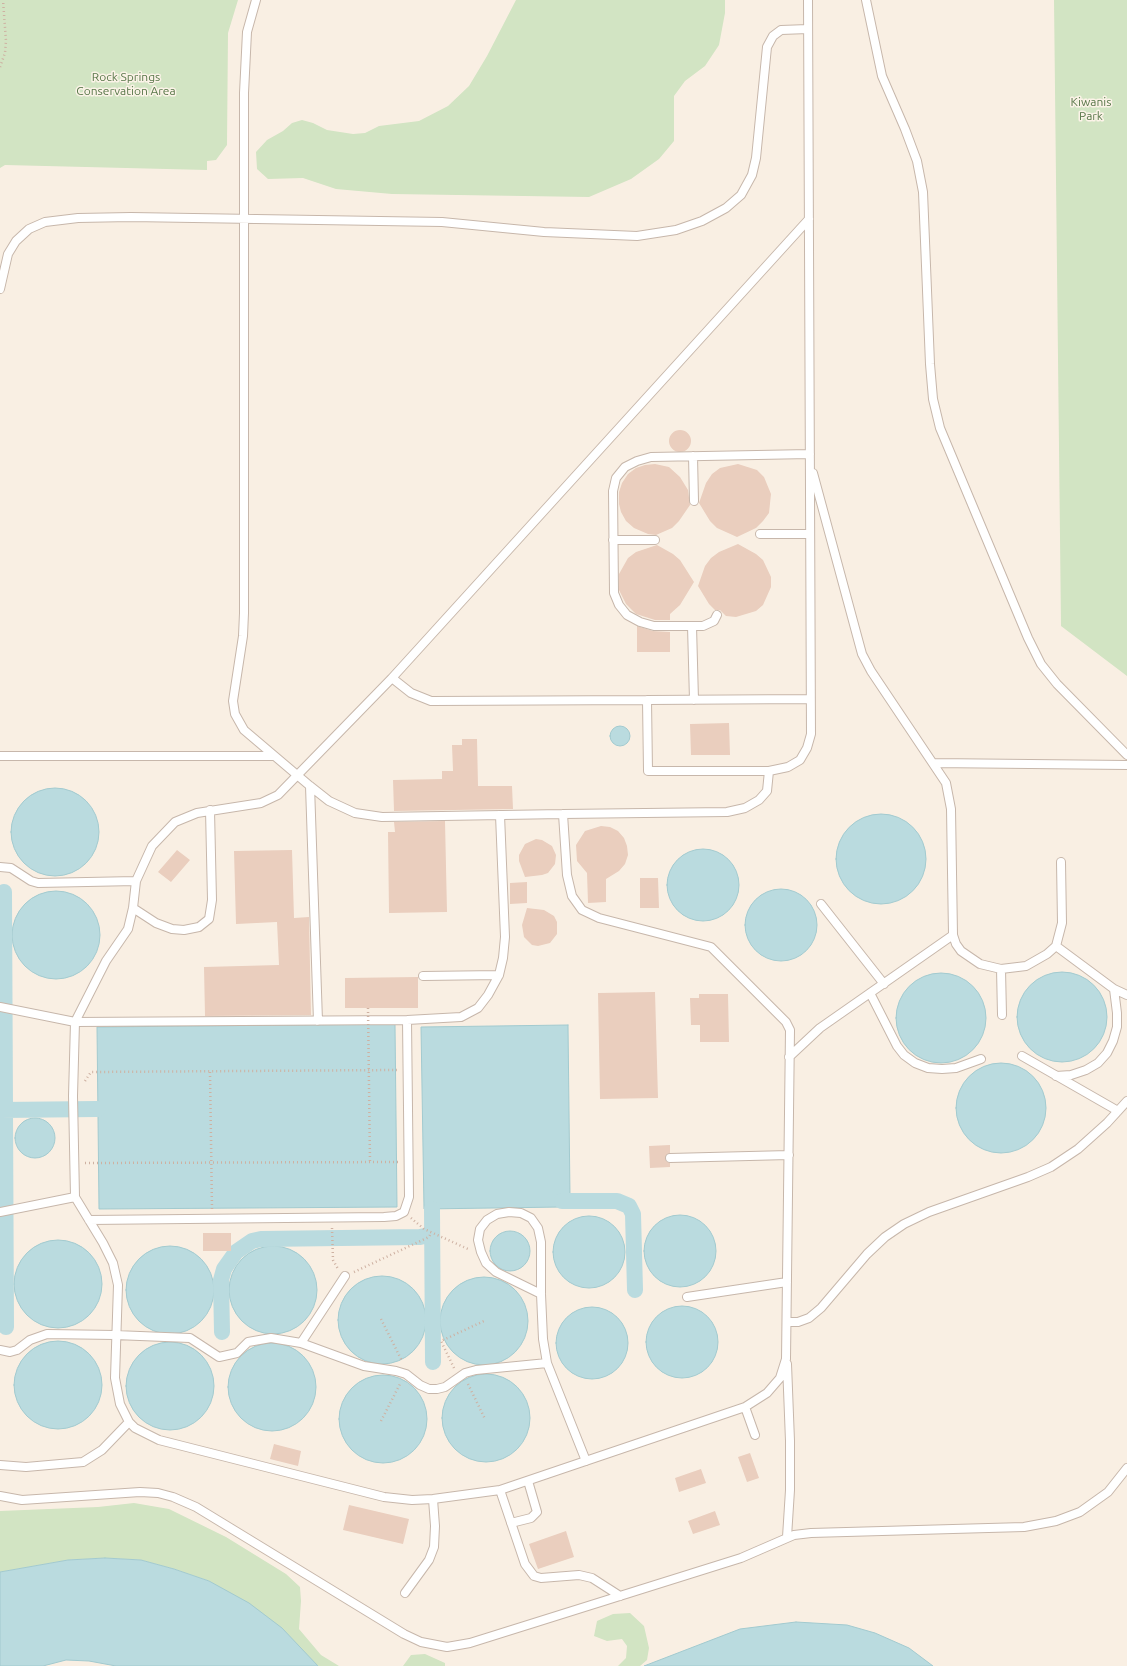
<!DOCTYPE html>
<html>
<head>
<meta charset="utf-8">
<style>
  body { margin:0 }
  canvas { display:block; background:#f9efe3 }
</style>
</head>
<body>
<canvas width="1127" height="1666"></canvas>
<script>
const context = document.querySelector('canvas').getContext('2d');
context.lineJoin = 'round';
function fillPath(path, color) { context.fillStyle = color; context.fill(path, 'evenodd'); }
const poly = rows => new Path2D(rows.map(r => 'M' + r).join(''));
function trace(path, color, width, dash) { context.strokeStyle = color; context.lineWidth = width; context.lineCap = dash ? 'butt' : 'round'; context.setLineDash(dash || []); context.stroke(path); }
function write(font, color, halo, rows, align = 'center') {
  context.font = font + ' Ubuntu,sans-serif'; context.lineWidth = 3; context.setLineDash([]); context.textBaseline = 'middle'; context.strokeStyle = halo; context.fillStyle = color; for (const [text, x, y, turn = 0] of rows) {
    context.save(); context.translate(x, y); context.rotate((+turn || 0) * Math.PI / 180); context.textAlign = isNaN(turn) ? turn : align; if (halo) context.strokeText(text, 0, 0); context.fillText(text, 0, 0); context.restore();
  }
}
fillPath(poly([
  [0,0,238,0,228,33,227,145,216,160,207,161,207,170,5,165,0,168],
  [516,0,725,0,725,13,719,45,705,66,685,81,674,96,674,141,659,159,631,179,589,197,392,194,336,189,303,178,268,179,257,169,256,152,267,140,283,131,292,123,302,120,313,123,327,130,353,134,365,133,379,126,419,121,448,106,469,86,487,56],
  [1054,0,1127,0,1127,676,1061,626],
  [134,1503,169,1509,226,1537,286,1574,300,1587,301,1601,299,1629,321,1655,339,1666,318,1666,209,1581,174,1569,141,1560,105,1558,68,1560,0,1572,0,1511,98,1507],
  [630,1613,644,1626,649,1648,647,1660,640,1666,618,1666,626,1658,627,1646,622,1639,607,1641,594,1636,597,1621,613,1614],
  [425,1654,445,1663,445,1666,403,1666,411,1655]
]), '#d2e4c3');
const water = poly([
  '610 736a10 10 0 1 1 20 0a10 10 0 1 1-20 0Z',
  '11 832a44 44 0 1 1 88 0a44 44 0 1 1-88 0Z',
  '836 859a45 45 0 1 1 90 0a45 45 0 1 1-90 0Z',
  '667 885a36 36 0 1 1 72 0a36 36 0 1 1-72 0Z',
  '745 925a36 36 0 1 1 72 0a36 36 0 1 1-72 0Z',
  '12 935a44 44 0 1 1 88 0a44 44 0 1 1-88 0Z',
  '1017 1017a45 45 0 1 1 90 0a45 45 0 1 1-90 0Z',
  '896 1018a45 45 0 1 1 90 0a45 45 0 1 1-90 0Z',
  [395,1024,397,1207,99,1209,97,1027,395,1024],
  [568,1025,570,1197,562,1198,562,1207,424,1209,421,1027,568,1025],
  '956 1108a45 45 0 1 1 90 0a45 45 0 1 1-90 0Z',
  '15 1138a20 20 0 1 1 40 0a20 20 0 1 1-40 0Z',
  '644 1251a36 36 0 1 1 72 0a36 36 0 1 1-72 0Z',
  '553 1252a36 36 0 1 1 72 0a36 36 0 1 1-72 0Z',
  '490 1251a20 20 0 1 1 40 0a20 20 0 1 1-40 0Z',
  '14 1284a44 44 0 1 1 88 0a44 44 0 1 1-88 0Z',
  '229 1290a44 44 0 1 1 88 0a44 44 0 1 1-88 0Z',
  '126 1290a44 44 0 1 1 88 0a44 44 0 1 1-88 0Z',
  '338 1320a44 44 0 1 1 88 0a44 44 0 1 1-88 0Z',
  '440 1321a44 44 0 1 1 88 0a44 44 0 1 1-88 0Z',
  '646 1342a36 36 0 1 1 72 0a36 36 0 1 1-72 0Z',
  '556 1343a36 36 0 1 1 72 0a36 36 0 1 1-72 0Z',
  '14 1385a44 44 0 1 1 88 0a44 44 0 1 1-88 0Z',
  '126 1386a44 44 0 1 1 88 0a44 44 0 1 1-88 0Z',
  '228 1387a44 44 0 1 1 88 0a44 44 0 1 1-88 0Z',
  '442 1418a44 44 0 1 1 88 0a44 44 0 1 1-88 0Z',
  '339 1419a44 44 0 1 1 88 0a44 44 0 1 1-88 0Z',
  [105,1558,141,1560,174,1569,209,1581,249,1603,282,1628,318,1666,116,1666,89,1661,66,1660,43,1666,0,1666,0,1572,68,1560,105,1558],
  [796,1622,847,1625,875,1633,909,1648,933,1666,644,1666,740,1629,796,1622]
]);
fillPath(water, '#badbdf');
trace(water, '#a2cacf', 1);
trace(poly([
  [4,892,6,1327],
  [0,1110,98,1109],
  [562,1201,617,1201,629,1206,633,1214,635,1290],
  [432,1209,433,1362],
  [222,1332,221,1280,224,1269,236,1252,252,1241,261,1239,420,1237,429,1235,432,1231]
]), '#badbdf', 16);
fillPath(poly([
  '669 441a11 11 0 1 1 22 0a11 11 0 1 1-22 0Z',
  [655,464,669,467,680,477,688,490,690,505,679,521,672,528,656,535,648,534,634,528,626,521,621,512,619,504,619,492,622,483,628,474,636,468,645,465],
  [738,464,757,470,764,477,771,494,769,513,763,521,756,528,737,537,717,528,710,521,699,503,706,483,712,474,720,468],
  [738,544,756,554,763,560,771,577,771,587,763,605,756,611,736,617,726,616,720,610,715,610,709,604,698,586,705,566,711,558,719,552],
  [657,545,673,554,680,560,694,582,680,605,670,614,670,620,655,620,636,614,626,604,619,590,619,574,628,558,636,552],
  [637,626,653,631,670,632,670,652,637,652],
  [729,723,730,755,691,755,690,724],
  [462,739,477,739,478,786,512,786,513,809,394,811,393,780,442,779,442,771,453,771,452,745,462,745],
  [445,821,447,912,389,913,388,832,395,832,394,822],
  [601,826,610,827,618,831,624,838,627,846,628,855,625,864,619,871,606,879,606,902,588,903,587,873,577,861,576,845,585,831],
  [536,839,542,840,552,846,556,855,555,864,548,873,542,875,525,877,519,861,519,855,525,844],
  [177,850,190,860,171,882,158,872],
  [292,850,294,918,309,917,311,1015,205,1016,204,967,279,965,277,922,236,924,234,851],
  [640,878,658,878,659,908,640,908],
  [527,882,527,903,510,904,510,883],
  [527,908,544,910,554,916,557,922,557,934,550,943,538,946,532,945,524,937,522,925],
  [418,977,418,1008,345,1008,345,978],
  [655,992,658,1098,600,1099,598,993],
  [699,994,728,994,729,1042,700,1042,700,1025,691,1025,690,998,699,998],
  [670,1145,670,1153,665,1158,666,1161,670,1163,670,1167,650,1168,649,1146],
  [203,1233,231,1233,231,1251,203,1251],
  [274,1444,301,1451,298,1466,270,1459],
  [750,1453,759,1478,747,1482,738,1457],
  [701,1469,706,1483,679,1492,675,1478],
  [349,1505,409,1519,403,1544,343,1530],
  [715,1511,720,1525,693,1534,688,1521],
  [566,1531,574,1557,538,1569,529,1544]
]), '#eacebe');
const lane = poly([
  [256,0,247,32,244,93,244,613,243,636,233,701,235,714,244,730,310,786,329,801,355,813,382,817,563,814],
  [808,0,811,734,807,748,800,760,788,767,769,771,648,771,647,700,431,701,411,693,392,678,809,219],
  [866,0,882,76,905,129,917,161,923,192,930,364,933,399,940,428,1028,638,1041,664,1057,684,1127,755],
  [0,289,8,254,16,241,29,229,45,222,78,218,131,217,442,222,544,232,637,236,676,230,702,221,726,208,741,195,752,175,756,158,767,47,773,36,781,30,808,29],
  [693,456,694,501],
  [813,473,862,654,871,671,946,783,951,809,953,935,956,944,961,951,980,964,1001,969,1026,966,1047,954,1056,946,1062,923,1061,862],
  [760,534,810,534],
  [613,540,655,540],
  [717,615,714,621,703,626,654,626,640,622,627,615,619,605,614,593,613,491,616,478,625,467,637,461,651,457,810,454],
  [692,626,694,700],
  [392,678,278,795,261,803,197,813,175,822,152,846,136,881,133,908,128,929,106,961,75,1022,73,1096,75,1197,103,1243,113,1263,118,1285,115,1378,120,1404,129,1422,135,1428,159,1440,384,1497,412,1500,433,1499,500,1490,745,1407,767,1393,780,1378,786,1359,790,1030,786,1022,711,947,599,918,582,910,572,896,567,875,563,814,727,812,745,808,759,800,767,791,769,771],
  [647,700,810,699],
  [0,756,274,756],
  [933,763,1127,765],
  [310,786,318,1021],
  [0,867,11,868,31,881,38,883,136,881],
  [821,904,884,984],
  [133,908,156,923,172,929,184,930,199,927,209,919,212,900,210,810],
  [1056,946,1114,989,1127,995],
  [1001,969,1002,1015],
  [423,976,499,975],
  [870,993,897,1046,904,1055,915,1063,928,1068,942,1069,956,1068,981,1059],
  [0,1007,75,1022,407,1020,461,1017,478,1008,488,995,499,975,503,958,505,937,500,815],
  [1022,1056,1118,1111],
  [789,1057,820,1028,953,935],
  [1056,1076,1071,1075,1086,1070,1098,1063,1107,1053,1113,1041,1117,1027,1117,1013,1114,989],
  [670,1158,789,1155],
  [0,1212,75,1197],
  [89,1220,384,1217,396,1216,404,1212,409,1197,407,1020],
  [541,1294,496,1272,486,1263,481,1252,478,1240,480,1229,487,1220,497,1214,509,1212,521,1213,531,1218,538,1228,541,1242,541,1294,543,1339,547,1363],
  [687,1297,787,1282],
  [787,1322,798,1322,809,1318,821,1308,867,1254,885,1237,904,1224,929,1212,1028,1177,1051,1167,1078,1149,1107,1123,1127,1101],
  [301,1343,345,1276],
  [0,1350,10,1352,17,1350,30,1340,47,1334,115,1335,190,1338,219,1357,237,1353,248,1342,271,1338,301,1343,364,1366,396,1371,406,1374,420,1385,429,1389,437,1389,445,1387,465,1373,476,1370,547,1363,586,1461],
  [787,1364,790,1441,790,1490,787,1537],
  [745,1407,755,1435],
  [0,1465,26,1467,83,1462,102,1450,129,1422],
  [500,1490,525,1564,534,1576,541,1578,579,1575,592,1578,620,1596],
  [0,1496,22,1500,140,1492,158,1493,173,1497,196,1507,404,1634,421,1642,447,1647,470,1643,741,1558,794,1535,811,1533,1024,1527,1056,1521,1080,1512,1108,1492,1127,1468],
  [511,1523,531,1518,537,1512,528,1481],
  [405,1593,429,1560,434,1547,435,1526,433,1499]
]);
trace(lane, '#c7b7ab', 10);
trace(poly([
  [0,67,5,53,6,41,3,0],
  [210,1072,212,1209],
  [85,1081,91,1072,397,1070],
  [85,1163,398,1162],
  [411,1218,424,1229,468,1249],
  [332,1228,333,1260,338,1269],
  [354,1272,429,1237,431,1233],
  [381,1319,402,1361],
  [454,1368,441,1341,484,1321],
  [468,1384,485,1419],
  [381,1421,400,1384]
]), '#ceb1a2', 2.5, [1, 3]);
trace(lane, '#fff', 8);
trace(poly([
  [368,1008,370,1162]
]), '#ceb1a2', 2.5, [1, 3]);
write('12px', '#587749', '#fcf3e8', [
  ["Rock Springs",126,77],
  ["Conservation Area",126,91],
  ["Kiwanis",1091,102],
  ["Park",1091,116]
]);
</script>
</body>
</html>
